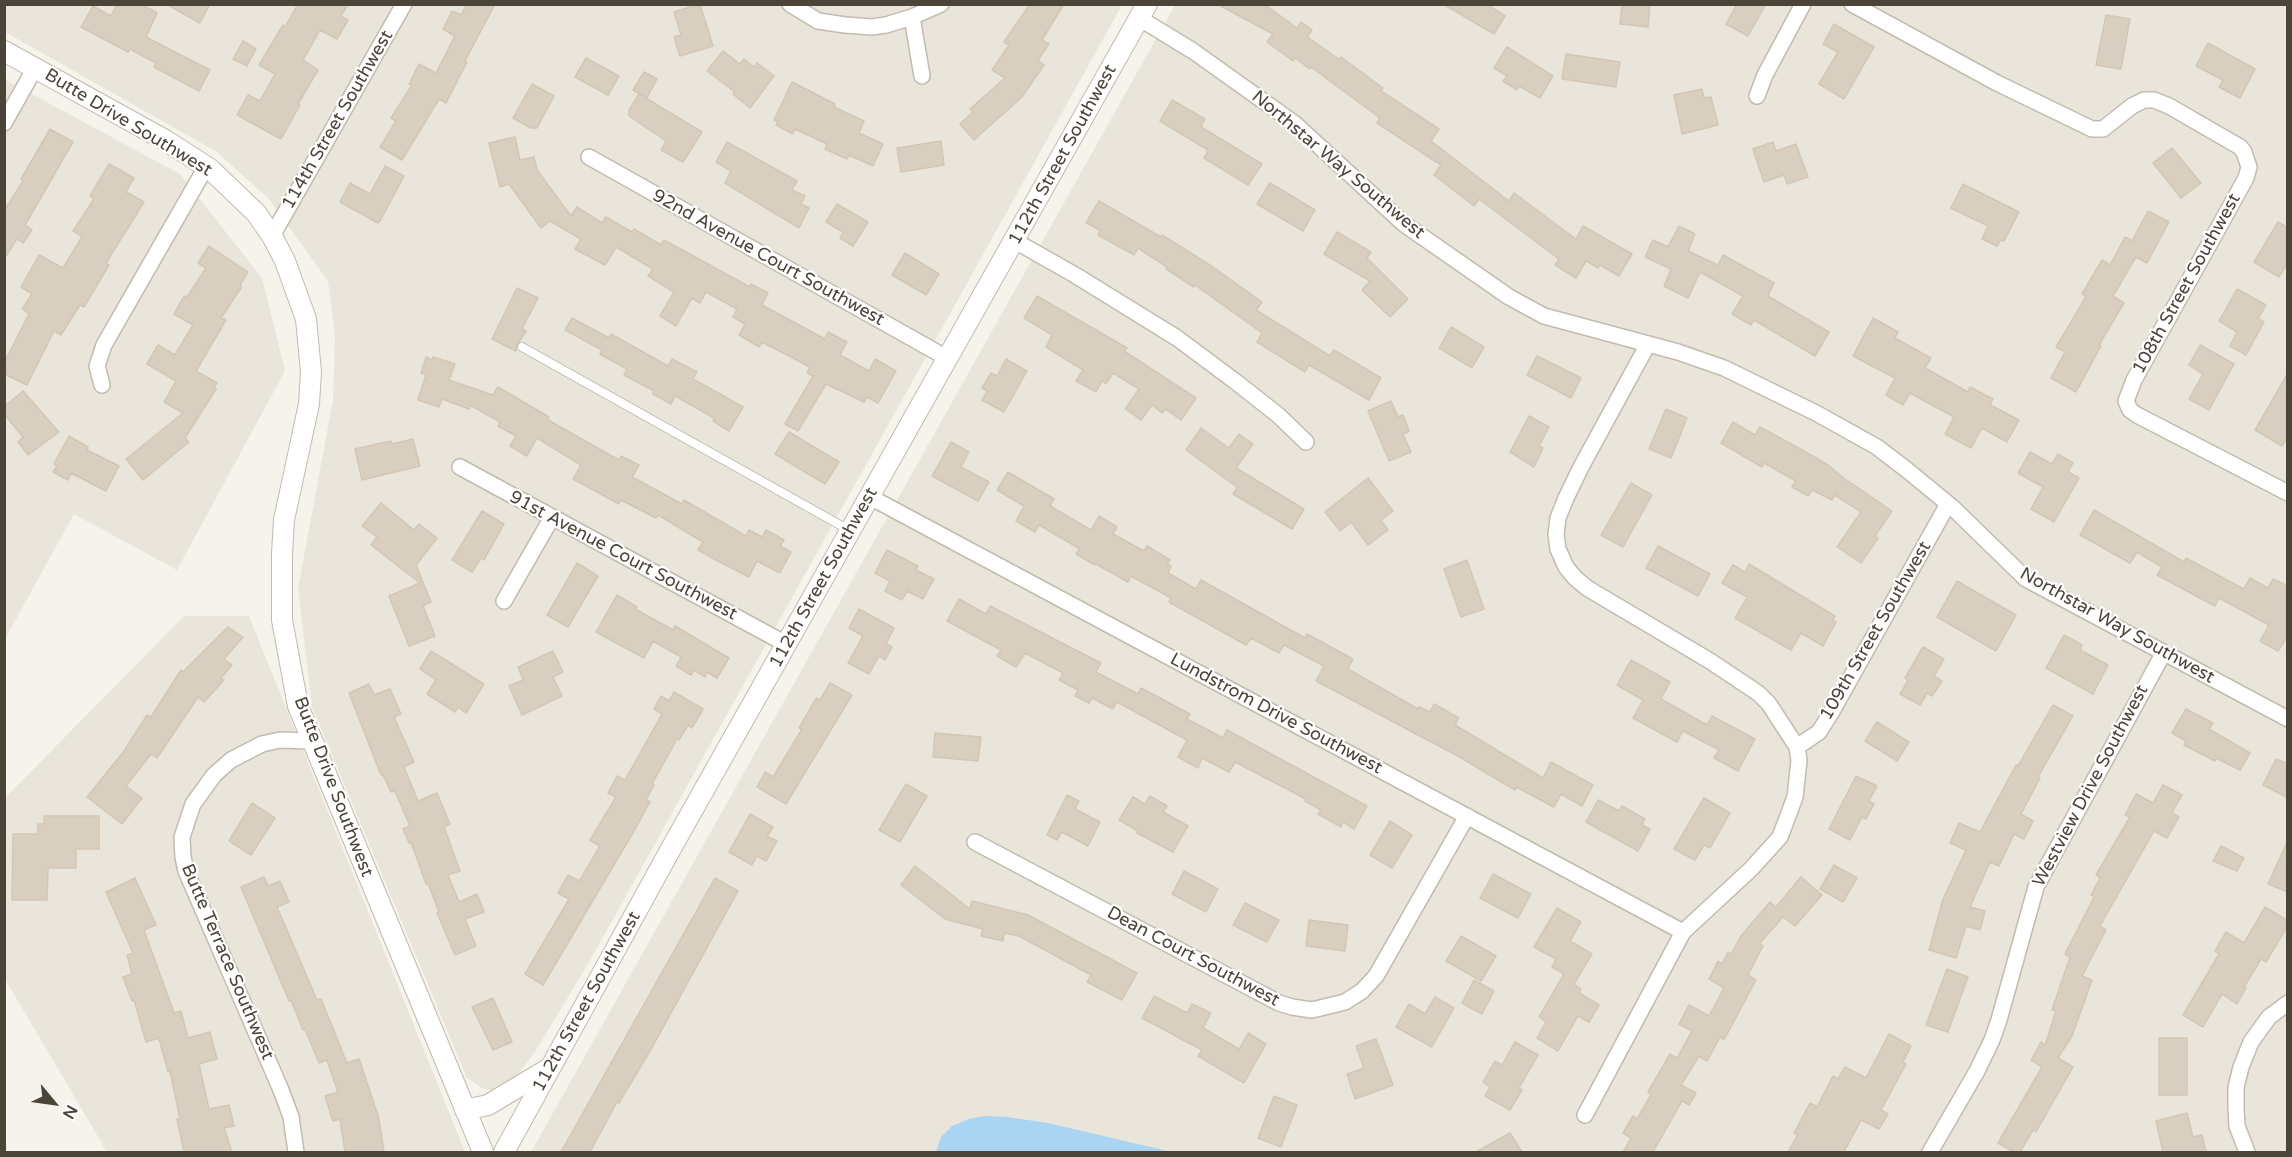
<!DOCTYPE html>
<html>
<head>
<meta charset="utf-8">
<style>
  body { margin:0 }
  #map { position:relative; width:2292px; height:1157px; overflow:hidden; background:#f6f3ec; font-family:"Varela Round",sans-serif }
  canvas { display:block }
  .frame { position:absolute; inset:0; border:6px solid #4b4439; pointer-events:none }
  .north { position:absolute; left:24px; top:1073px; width:60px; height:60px; -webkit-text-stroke:4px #fff; paint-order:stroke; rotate:119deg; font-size:16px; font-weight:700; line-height:24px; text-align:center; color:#4b4439 }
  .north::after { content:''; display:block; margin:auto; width:21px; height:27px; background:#4b4439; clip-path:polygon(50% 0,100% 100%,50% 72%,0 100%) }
</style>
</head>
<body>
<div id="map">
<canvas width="2292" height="1157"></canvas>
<div class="frame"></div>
<div class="north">N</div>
</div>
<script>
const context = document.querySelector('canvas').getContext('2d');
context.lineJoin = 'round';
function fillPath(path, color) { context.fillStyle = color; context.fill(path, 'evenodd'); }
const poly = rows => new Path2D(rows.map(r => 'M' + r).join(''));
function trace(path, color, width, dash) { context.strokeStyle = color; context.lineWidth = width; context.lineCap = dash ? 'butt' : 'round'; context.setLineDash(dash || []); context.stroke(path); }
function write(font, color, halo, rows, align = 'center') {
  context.font = font + ' "Varela Round",sans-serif'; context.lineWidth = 4.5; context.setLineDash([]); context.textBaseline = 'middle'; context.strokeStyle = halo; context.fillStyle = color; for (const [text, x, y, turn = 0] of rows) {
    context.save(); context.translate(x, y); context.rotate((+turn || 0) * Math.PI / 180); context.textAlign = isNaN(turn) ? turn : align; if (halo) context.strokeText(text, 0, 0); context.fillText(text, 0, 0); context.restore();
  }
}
fillPath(poly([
  [5,4,1122,5,588,964,535,1052,510,1085,497,1092,482,1088,467,1078,312,707,298,588,333,400,335,335,328,281,269,199,217,152,5,32],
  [1175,5,2287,5,2287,1152,531,1152],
  [4,79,180,174,262,278,285,371,177,570,74,514,5,639],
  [184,616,249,616,465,1152,107,1152,5,979,4,799]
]), '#eae5da');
fillPath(poly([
  [983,1116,1007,1117,1048,1123,1172,1152,936,1152,941,1137,952,1126,969,1119]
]), '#a9d4f2');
const building = poly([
  [117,4,141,4,157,13,146,37,210,70,199,91,154,67,156,63,130,49,128,52,81,27,93,6,111,16,117,4],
  [166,4,210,4,200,23,166,4],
  [298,4,348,4,341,16,348,20,337,39,320,30,303,60,318,70,298,104,300,105,281,139,237,115,248,95,260,101,275,74,259,65,283,25,285,27,298,4],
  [467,4,495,4,465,61,467,62,446,103,439,99,402,160,380,147,396,121,391,118,412,85,409,84,419,64,436,73,455,36,443,29,452,11,461,15,467,4],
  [700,4,713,46,680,56,674,37,681,35,674,12,700,4],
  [1030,4,1064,4,1042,40,1049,44,1038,60,1044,65,1022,97,974,140,960,124,973,112,970,109,1005,78,992,70,1009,45,1004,42,1030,4],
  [1217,4,1264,4,1297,28,1301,22,1312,30,1307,37,1339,59,1341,57,1383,88,1381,91,1439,129,1431,141,1509,201,1514,193,1576,239,1583,226,1632,254,1619,276,1600,265,1598,268,1586,261,1576,278,1555,265,1559,259,1479,199,1474,206,1434,175,1441,165,1377,123,1380,118,1311,67,1310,69,1295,58,1293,61,1267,42,1273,34,1217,4],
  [1443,4,1486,4,1505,16,1494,34,1443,4],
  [1622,4,1650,4,1648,27,1620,24,1622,4],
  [1737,4,1766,4,1748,36,1726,24,1737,4],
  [2106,15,2130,19,2121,69,2096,65,2106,15],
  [1834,24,1874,47,1844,99,1819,84,1838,52,1823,44,1834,24],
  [243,41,256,49,247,66,233,59,243,41],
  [2208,43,2255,69,2240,98,2219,87,2223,80,2196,66,2208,43],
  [1507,47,1553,76,1540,98,1519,86,1517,90,1503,81,1507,76,1494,68,1507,47],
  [723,51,740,64,744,59,754,67,757,63,774,76,750,108,733,94,735,92,707,71,723,51],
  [1566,54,1620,62,1616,87,1562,79,1566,54],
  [586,58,619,76,608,95,575,77,586,58],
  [644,72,657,79,647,98,633,90,644,72],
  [792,82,835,104,834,107,864,121,859,133,883,144,873,166,849,155,847,159,825,149,827,144,795,129,793,134,776,125,778,121,774,120,792,82],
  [532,84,554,96,537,128,531,128,513,118,532,84],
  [1702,89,1704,98,1711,97,1718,125,1682,134,1674,95,1702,89],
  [639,94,702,132,683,162,661,150,666,141,629,116,629,110,639,94],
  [1172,100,1205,119,1201,127,1262,164,1248,185,1204,158,1208,150,1160,121,1172,100],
  [50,129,73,142,25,225,32,230,23,243,17,239,4,259,4,211,23,181,21,179,50,129],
  [515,137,520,160,534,157,537,170,571,216,577,207,602,223,606,217,632,232,634,229,661,245,664,240,750,287,751,284,768,293,762,305,825,339,828,332,847,342,840,355,869,371,875,359,896,371,878,403,867,397,864,402,826,384,798,431,785,424,813,376,807,373,810,367,762,342,759,347,739,335,745,324,733,317,737,309,706,292,700,303,692,298,676,326,660,316,674,292,648,276,653,269,616,247,605,265,575,249,581,239,550,221,541,228,509,184,500,187,489,143,515,137],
  [941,141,944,165,901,172,897,148,941,141],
  [727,142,797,181,792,190,805,196,801,204,809,208,799,228,725,183,731,171,716,162,727,142],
  [1773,142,1776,151,1796,144,1808,177,1787,184,1784,175,1764,182,1753,149,1773,142],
  [2172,148,2201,183,2181,198,2153,163,2172,148],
  [109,164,134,178,126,192,144,202,106,263,109,265,84,307,80,305,61,335,54,331,27,385,4,374,4,363,29,314,22,309,32,294,21,287,39,255,63,268,82,237,73,231,94,199,90,196,109,164],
  [385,166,404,176,380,221,378,223,340,202,350,183,370,194,385,166],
  [1270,183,1315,210,1303,231,1257,204,1270,183],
  [1963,184,2019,212,2004,241,2001,240,1997,246,1982,239,1988,226,1951,208,1963,184],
  [1099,201,1161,237,1162,235,1213,267,1262,302,1256,310,1330,356,1334,350,1381,378,1369,400,1309,365,1305,372,1257,342,1262,333,1195,285,1194,287,1166,269,1167,267,1138,248,1134,255,1098,235,1100,230,1086,223,1099,201],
  [837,204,868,222,853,246,840,238,843,232,826,222,837,204],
  [2148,211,2169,222,2147,263,2136,257,2113,296,2124,303,2099,345,2101,346,2076,392,2051,378,2065,352,2056,347,2086,297,2082,294,2102,260,2110,265,2125,237,2132,241,2148,211],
  [2278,222,2288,228,2288,262,2279,277,2254,262,2278,222],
  [1679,226,1695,234,1688,251,1718,265,1723,255,1774,283,1768,296,1829,332,1815,356,1754,320,1751,325,1732,314,1743,296,1700,272,1688,298,1664,286,1671,269,1645,257,1653,240,1668,247,1679,226],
  [1337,232,1371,252,1367,258,1408,299,1390,317,1362,290,1370,281,1324,254,1337,232],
  [209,246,248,272,241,283,241,288,221,318,226,320,196,371,217,383,214,387,216,389,185,438,189,442,143,480,126,459,183,413,164,402,176,381,147,364,158,345,175,355,193,325,174,314,184,296,187,297,206,268,198,263,209,246],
  [905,253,939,274,926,295,892,275,905,253],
  [517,288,538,298,522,329,526,331,517,345,516,351,492,339,517,288],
  [2237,289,2266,305,2258,319,2264,322,2246,355,2230,346,2237,332,2219,321,2237,289],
  [1037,296,1127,348,1124,351,1196,398,1181,420,1165,409,1162,413,1152,405,1141,420,1125,409,1139,389,1113,373,1106,384,1102,381,1096,392,1076,381,1083,370,1046,347,1052,335,1024,318,1037,296],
  [572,318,609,338,611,334,668,366,672,359,697,372,693,379,743,407,729,431,713,421,714,418,675,396,671,404,653,394,654,391,624,375,627,369,600,354,602,350,565,330,572,318],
  [1873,318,1898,332,1895,338,1931,358,1925,368,1968,392,1970,387,1993,399,1990,405,2019,420,2007,442,1982,428,1971,448,1945,434,1954,417,1910,393,1903,405,1886,395,1895,378,1853,356,1873,318],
  [1451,327,1484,347,1472,368,1439,348,1451,327],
  [2200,345,2234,364,2209,410,2189,399,2203,374,2189,365,2200,345],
  [1537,356,1581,378,1571,398,1527,375,1537,356],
  [426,357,432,360,433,357,455,364,449,380,493,395,498,387,549,417,548,420,619,460,621,456,639,465,632,477,682,504,684,500,746,536,749,530,762,537,766,530,784,540,780,546,791,552,780,573,757,561,749,577,716,560,698,550,703,542,658,515,656,518,621,500,619,504,573,479,581,465,537,438,527,456,510,446,516,436,498,426,500,422,470,405,469,409,442,399,439,407,418,400,426,375,421,373,426,357],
  [1006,359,1027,371,1004,412,982,400,987,391,982,388,991,373,997,376,1006,359],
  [2288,373,2288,436,2282,446,2255,430,2288,373],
  [23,391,59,432,28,455,18,442,23,437,4,414,4,407,23,391],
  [1391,401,1398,417,1403,415,1409,431,1403,434,1411,452,1389,461,1368,411,1391,401],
  [1666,409,1687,418,1671,458,1649,449,1666,409],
  [1529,416,1549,427,1539,446,1543,448,1534,467,1510,452,1529,416],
  [1733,422,1755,435,1760,427,1795,446,1828,465,1845,479,1892,511,1875,536,1878,538,1861,563,1837,547,1861,512,1835,495,1832,500,1812,490,1808,496,1792,487,1796,481,1764,463,1762,467,1721,443,1733,422],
  [1201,428,1229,448,1239,434,1253,444,1236,468,1304,509,1292,529,1233,494,1237,487,1186,450,1201,428],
  [789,432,839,462,825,484,775,454,789,432],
  [69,436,88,447,87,450,119,466,106,491,71,473,68,480,53,472,57,466,54,464,69,436],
  [413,439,420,466,362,480,355,449,391,441,392,444,413,439],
  [951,442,969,452,961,467,989,482,978,501,932,476,951,442],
  [2030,452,2052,464,2058,454,2073,463,2068,472,2079,478,2054,522,2031,509,2043,487,2018,473,2030,452],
  [1008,472,1054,499,1050,506,1091,530,1099,516,1117,527,1113,534,1144,551,1147,546,1170,560,1167,564,1171,566,1168,573,1196,589,1201,580,1305,638,1307,634,1353,659,1348,669,1418,709,1419,707,1430,712,1434,704,1459,718,1455,725,1543,778,1551,762,1593,785,1582,806,1561,794,1554,807,1516,787,1515,790,1456,755,1316,681,1324,666,1284,645,1279,653,1251,638,1246,645,1169,602,1171,598,1131,576,1128,582,1096,564,1095,565,1076,554,1080,549,1039,525,1035,532,1016,521,1024,506,997,490,1008,472],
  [1368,478,1393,511,1381,520,1388,530,1368,545,1351,522,1340,531,1325,512,1368,478],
  [1631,483,1652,495,1623,547,1601,535,1631,483],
  [381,503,414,530,419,524,437,538,416,565,431,602,423,606,435,636,409,646,389,596,420,583,371,545,377,537,362,526,381,503],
  [2094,510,2184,562,2186,558,2244,589,2250,578,2268,588,2273,579,2288,586,2288,635,2278,651,2260,641,2269,625,2219,598,2215,606,2157,575,2162,567,2137,552,2130,563,2080,535,2094,510],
  [482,511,504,524,484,560,481,558,472,572,452,560,482,511],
  [1658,546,1710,574,1698,596,1646,568,1658,546],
  [887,550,918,566,916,570,934,579,923,599,907,591,902,600,885,591,890,581,875,573,887,550],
  [1467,560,1484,609,1461,617,1444,569,1467,560],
  [577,563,598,576,568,627,547,615,577,563],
  [1749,564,1835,616,1833,620,1836,622,1823,646,1801,633,1791,650,1735,618,1747,597,1722,583,1733,565,1745,572,1749,564],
  [1957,581,2016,615,1996,651,1937,617,1957,581],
  [617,595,637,607,635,609,673,630,675,626,729,658,717,678,707,672,705,677,694,670,691,675,676,666,681,657,653,641,644,658,596,632,617,595],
  [959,599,986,614,990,606,1101,663,1096,672,1138,694,1141,688,1190,714,1187,719,1223,738,1227,730,1367,806,1354,829,1343,822,1341,827,1318,814,1321,810,1305,801,1306,799,1235,762,1229,772,1202,758,1198,768,1178,757,1187,740,1117,702,1113,709,1092,698,1089,703,1075,696,1078,690,1059,680,1063,673,1025,653,1016,667,997,656,1001,650,947,621,959,599],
  [859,609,894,628,886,644,892,647,885,660,879,656,869,674,848,663,863,636,849,628,859,609],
  [228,627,243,637,224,659,232,665,221,678,224,680,204,702,198,697,157,758,151,754,126,786,142,798,122,824,87,797,124,751,147,715,151,717,181,670,183,672,228,627],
  [2064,635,2082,645,2080,650,2108,665,2093,694,2046,668,2064,635],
  [1923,647,1944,659,1934,676,1942,681,1932,696,1927,693,1920,705,1900,694,1908,680,1905,678,1923,647],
  [431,651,484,684,466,713,458,707,455,712,427,694,436,680,420,669,431,651],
  [553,651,563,672,553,677,562,696,522,715,509,686,523,680,518,667,553,651],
  [1631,660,1670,682,1661,699,1707,725,1712,716,1755,739,1738,771,1714,758,1719,750,1683,731,1677,742,1633,718,1643,700,1617,685,1631,660],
  [830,683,852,695,786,804,757,787,765,772,773,777,802,729,799,728,816,698,820,700,830,683],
  [369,684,374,695,390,689,401,714,394,717,414,762,404,767,418,801,437,793,450,824,444,827,460,871,448,875,459,902,477,894,484,912,465,919,476,946,455,955,437,913,439,912,428,883,426,884,411,842,409,843,403,829,410,826,395,791,391,792,383,775,381,775,349,693,369,684],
  [674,692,703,709,692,728,688,725,679,740,677,739,652,784,654,785,646,800,650,802,634,831,543,985,525,974,569,899,558,893,568,875,579,881,583,875,600,846,590,840,616,797,608,793,617,776,625,780,662,714,654,709,661,696,669,701,674,692],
  [2053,705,2073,716,2038,777,2040,778,2021,814,2033,821,2024,839,2014,834,1999,866,1990,862,1970,907,1985,911,1980,930,1966,926,1956,958,1929,950,1943,899,1966,850,1950,843,1959,823,1980,832,2016,765,2018,766,2053,705],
  [2186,709,2213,723,2209,729,2250,753,2240,770,2216,758,2215,761,2184,745,2186,741,2172,733,2186,709],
  [1877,722,1909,742,1897,761,1865,741,1877,722],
  [935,733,981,737,978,761,933,757,935,733],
  [2276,759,2288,764,2288,798,2263,785,2276,759],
  [1856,776,1877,786,1869,801,1874,804,1866,819,1862,817,1850,840,1829,829,1856,776],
  [906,784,927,796,900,842,879,830,906,784],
  [2163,785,2182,795,2172,813,2179,817,2167,838,2154,831,2100,926,2106,930,2082,976,2092,980,2072,1036,2058,1058,2073,1067,2036,1132,2033,1130,2020,1152,2014,1152,1998,1143,2042,1067,2031,1060,2041,1042,2045,1045,2056,1011,2052,1010,2070,957,2065,954,2094,897,2091,895,2100,878,2096,875,2130,817,2125,815,2136,794,2153,803,2163,785],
  [1067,795,1079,801,1075,809,1100,822,1088,846,1062,832,1057,840,1047,835,1067,795],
  [1150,796,1167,806,1163,812,1188,826,1173,852,1137,833,1138,831,1119,820,1133,797,1145,804,1150,796],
  [1704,798,1730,813,1710,848,1704,845,1695,860,1674,849,1704,798],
  [1598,800,1619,811,1622,806,1645,819,1642,825,1650,829,1638,851,1586,822,1598,800],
  [252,803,275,818,251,855,229,841,252,803],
  [750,814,773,827,767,836,777,841,766,861,757,856,752,865,729,852,750,814],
  [44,816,99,816,99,849,76,849,76,868,48,868,47,900,12,900,13,834,38,834,38,824,44,824,44,816],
  [1390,821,1412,835,1392,868,1370,855,1390,821],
  [2288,840,2288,892,2268,884,2288,840],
  [2221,846,2244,858,2237,871,2213,861,2221,846],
  [1834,865,1857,878,1843,902,1820,889,1834,865],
  [915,866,970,909,972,901,1028,915,1137,973,1122,1000,1087,982,1091,975,1019,936,1004,933,1003,941,981,936,983,929,945,919,901,885,915,866],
  [1184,871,1218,889,1206,912,1172,894,1184,871],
  [1493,874,1531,894,1518,918,1480,898,1493,874],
  [264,877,268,886,280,881,289,902,277,907,317,1000,321,999,347,1063,359,1059,379,1119,384,1152,345,1152,340,1119,333,1121,325,1096,338,1092,327,1060,319,1063,305,1029,303,1030,291,1000,289,1001,241,887,264,877],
  [1801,877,1822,895,1795,926,1783,917,1759,944,1763,946,1748,975,1756,980,1724,1040,1720,1037,1707,1061,1699,1056,1681,1085,1696,1093,1689,1105,1682,1101,1653,1152,1623,1152,1631,1138,1623,1133,1633,1116,1637,1119,1651,1095,1648,1092,1670,1054,1677,1058,1692,1031,1679,1024,1689,1005,1709,1016,1724,988,1709,979,1718,961,1722,964,1728,952,1731,954,1741,936,1770,902,1776,907,1801,877],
  [135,878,156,925,144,930,174,1013,181,1011,188,1038,210,1032,217,1059,199,1064,209,1109,229,1105,234,1126,224,1128,232,1152,184,1152,177,1119,180,1119,170,1071,168,1072,159,1038,146,1042,134,1000,132,1001,123,977,132,974,127,955,133,953,106,892,135,878],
  [715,878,738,891,654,1044,619,1103,617,1102,590,1152,561,1152,715,878],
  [1245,903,1279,920,1267,942,1233,925,1245,903],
  [2265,907,2288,921,2288,925,2266,962,2261,959,2244,987,2246,988,2237,1004,2222,994,2203,1027,2183,1015,2219,954,2215,951,2226,932,2244,943,2265,907],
  [1557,908,1581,922,1570,941,1592,954,1574,984,1581,989,1579,993,1599,1005,1589,1022,1578,1016,1558,1051,1537,1038,1546,1022,1539,1017,1564,974,1552,967,1556,959,1534,947,1557,908],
  [1309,920,1348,925,1345,951,1306,946,1309,920],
  [1461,936,1496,956,1481,981,1446,961,1461,936],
  [1947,969,1968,977,1948,1032,1926,1025,1947,969],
  [1474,980,1494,991,1482,1014,1462,1003,1474,980],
  [1154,996,1187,1013,1192,1004,1211,1013,1203,1028,1239,1049,1248,1033,1266,1044,1244,1083,1198,1056,1202,1050,1142,1018,1154,996],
  [1435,997,1454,1008,1432,1047,1396,1027,1409,1004,1425,1014,1435,997],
  [493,998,512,1042,493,1050,472,1007,493,998],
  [1889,1034,1911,1046,1903,1062,1906,1064,1881,1110,1888,1114,1879,1129,1861,1120,1844,1152,1788,1152,1798,1135,1794,1133,1810,1103,1817,1107,1833,1076,1838,1079,1845,1067,1866,1078,1889,1034],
  [2159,1038,2187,1038,2187,1095,2159,1095,2159,1038],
  [1376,1039,1393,1085,1355,1099,1347,1074,1364,1068,1356,1046,1376,1039],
  [1515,1042,1538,1055,1519,1088,1522,1090,1510,1110,1485,1096,1490,1087,1483,1082,1495,1061,1502,1065,1515,1042],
  [1274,1096,1297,1105,1281,1147,1258,1138,1274,1096],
  [2187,1113,2193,1137,2202,1135,2206,1152,2163,1152,2156,1121,2187,1113],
  [1510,1133,1522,1152,1476,1152,1510,1133]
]);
fillPath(building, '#d8cfc1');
trace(building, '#d3c7b4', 1.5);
const service = poly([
  [522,347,849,530]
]);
const minor = poly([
  [790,4,818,21,845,25,872,27,886,25,912,17,941,4],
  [1852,4,1997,83,2092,129,2103,129,2132,106,2144,100,2154,100,2169,106,2240,147,2244,152,2249,167,2246,178,2134,380,2126,401,2130,410,2137,415,2288,493],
  [912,17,922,76],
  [1139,18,1193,51,1294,123,1404,224,1509,297,1544,316,1678,352,1724,368,1816,413,1877,447,1907,470,1952,507,2026,579,2288,719],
  [1757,96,1765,75,1803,4],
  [4,123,35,68],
  [589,157,947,358],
  [272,236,404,4],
  [1015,241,1075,275,1177,338,1236,382,1278,415,1306,442],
  [1648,344,1581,467,1566,498,1558,518,1556,535,1558,549,1566,567,1575,578,1587,588,1710,661,1758,693,1769,704,1797,747],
  [102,385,97,366,104,345,206,167],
  [460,467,786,644],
  [870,497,1683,932],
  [504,601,551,519],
  [975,842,1279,1003,1292,1007,1312,1010,1345,1002,1362,991,1376,976,1467,816],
  [1585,1115,1683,932,1751,869,1780,837,1795,797,1799,760,1797,747,1819,732,1831,713,1948,504],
  [296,1152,291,1117,281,1090,186,871,183,857,182,837,193,804,214,775,231,760,262,744,280,740,312,741],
  [1930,1152,1977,1071,1992,1040,1999,1020,2036,887,2163,654],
  [2247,1152,2237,1126,2236,1109,2236,1087,2241,1067,2251,1042,2269,1017,2288,1003]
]);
const tertiary = poly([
  [4,51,165,140,210,169,256,213,272,236,285,261,306,319,311,372,309,404,284,520,282,554,282,620,298,706,483,1152],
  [465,1110,488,1105,548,1069],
  [504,1152,673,845,1147,4]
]);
trace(service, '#c2bbae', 10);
trace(minor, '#c2bbae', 18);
trace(tertiary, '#c2bbae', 22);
trace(service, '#fff', 8);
trace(minor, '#fff', 15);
trace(tertiary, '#fff', 20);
write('18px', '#4b4439', '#fff', [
  ["114th Street Southwest",338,120,-60],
  ["Butte Drive Southwest",128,123,31],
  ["112th Street Southwest",1063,155,-61],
  ["Northstar Way Southwest",1338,165,40],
  ["92nd Avenue Court Southwest",768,258,29],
  ["108th Street Southwest",2187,284,-61],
  ["91st Avenue Court Southwest",623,556,28],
  ["112th Street Southwest",824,578,-61],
  ["Northstar Way Southwest",2117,626,29],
  ["109th Street Southwest",1876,631,-60],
  ["Lundstrom Drive Southwest",1276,714,28],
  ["Westview Drive Southwest",2091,786,-62],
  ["Butte Drive Southwest",333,787,69],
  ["Dean Court Southwest",1193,957,28],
  ["Butte Terrace Southwest",227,962,67],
  ["112th Street Southwest",587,1002,-61]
]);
</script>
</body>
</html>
